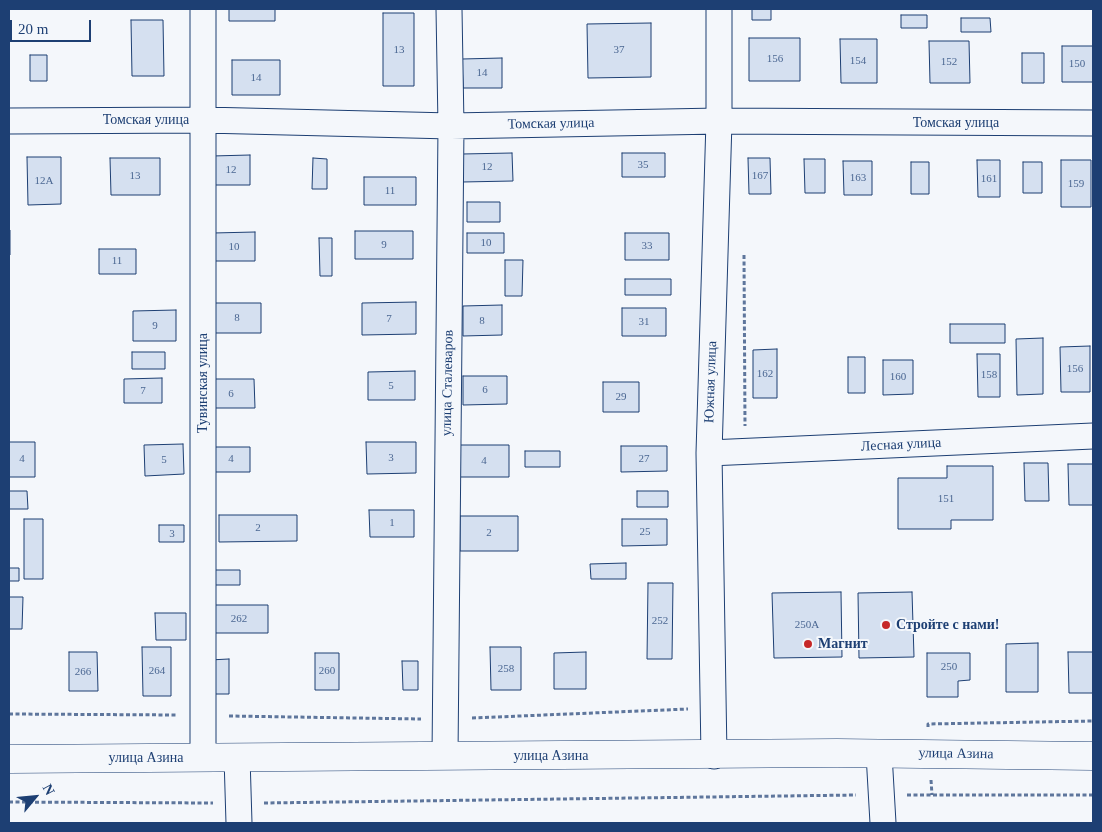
<!DOCTYPE html>
<html>
<head>
<meta charset="utf-8">
<style>
  body { margin:0 }
  #map { position:relative; width:1102px; height:832px; overflow:hidden; background:#f4f7fb; font-family:"Times New Roman",serif }
  canvas { display:block }
  .frame { position:absolute; inset:0; border:10px solid #1d3f73; pointer-events:none }
  .north { position:absolute; left:10px; top:772px; width:50px; height:50px; -webkit-text-stroke:4px #f4f7fb; paint-order:stroke; rotate:62deg; font-size:14px; font-weight:700; line-height:20px; text-align:center; color:#1d3f73 }
  .north::after { content:''; display:block; margin:auto; width:18px; height:22px; background:#1d3f73; clip-path:polygon(50% 0,100% 100%,50% 72%,0 100%) }
  .scale { position:absolute; left:10px; top:20px; width:81px; height:22px; box-sizing:border-box; border:2px solid #1d3f73; border-top:0; padding-left:6px; font-size:15px; line-height:18px; white-space:nowrap; color:#1d3f73; -webkit-text-stroke:4px #f4f7fb; paint-order:stroke }
</style>
</head>
<body>
<div id="map">
<canvas width="1102" height="832"></canvas>
<div class="frame"></div>
<div class="north">N</div>
<div class="scale">20 m</div>
</div>
<script>
const context = document.querySelector('canvas').getContext('2d');
context.lineJoin = 'round';
function fillPath(path, color) { context.fillStyle = color; context.fill(path, 'evenodd'); }
const poly = rows => new Path2D(rows.map(r => 'M' + r).join(''));
function trace(path, color, width, dash) { context.strokeStyle = color; context.lineWidth = width; context.lineCap = dash ? 'butt' : 'round'; context.setLineDash(dash || []); context.stroke(path); }
function write(font, color, halo, rows, align = 'center') {
  context.font = font + ' "Times New Roman",serif'; context.lineWidth = 4; context.setLineDash([]); context.textBaseline = 'middle'; context.strokeStyle = halo; context.fillStyle = color; for (const [text, x, y, turn = 0] of rows) {
    context.save(); context.translate(x, y); context.rotate((+turn || 0) * Math.PI / 180); context.textAlign = isNaN(turn) ? turn : align; if (halo) context.strokeText(text, 0, 0); context.fillText(text, 0, 0); context.restore();
  }
}
const building = poly([
  [229,9,275,9,275,21,229,21,229,9],
  [752,9,771,9,771,20,752,20,752,9],
  [383,13,414,13,414,86,383,86,383,13],
  [901,15,927,15,927,28,901,28,901,15],
  [961,18,990,18,991,32,961,32,961,18],
  [131,20,163,20,164,76,132,76,131,20],
  [651,23,651,77,588,78,587,24,651,23],
  [749,38,800,38,800,81,749,81,749,38],
  [840,39,877,39,877,83,841,83,840,39],
  [929,41,969,41,970,83,930,83,929,41],
  [1062,46,1093,46,1093,82,1062,82,1062,46],
  [1022,53,1044,53,1044,83,1022,83,1022,53],
  [30,55,47,55,47,81,30,81,30,55],
  [502,58,502,88,463,88,462,59,502,58],
  [232,60,280,60,280,95,232,95,232,60],
  [512,153,513,181,462,182,462,154,512,153],
  [622,153,665,153,665,177,622,177,622,153],
  [250,155,250,185,212,185,212,156,250,155],
  [27,157,61,157,61,204,28,205,27,157],
  [110,158,160,158,160,195,111,195,110,158],
  [313,158,327,159,327,189,312,189,313,158],
  [748,158,770,158,771,194,749,194,748,158],
  [804,159,825,159,825,193,805,193,804,159],
  [977,160,1000,160,1000,197,978,197,977,160],
  [1061,160,1091,160,1091,207,1061,207,1061,160],
  [843,161,872,161,872,195,844,195,843,161],
  [911,162,929,162,929,194,911,194,911,162],
  [1023,162,1042,162,1042,193,1023,193,1023,162],
  [364,177,416,177,416,205,364,205,364,177],
  [467,202,500,202,500,222,467,222,467,202],
  [9,230,10,230,10,255,9,255,9,230],
  [355,231,413,231,413,259,355,259,355,231],
  [255,232,255,261,213,261,213,233,255,232],
  [467,233,504,233,504,253,467,253,467,233],
  [625,233,669,233,669,260,625,260,625,233],
  [319,238,332,238,332,276,320,276,319,238],
  [99,249,136,249,136,274,99,274,99,249],
  [505,260,523,260,522,296,505,296,505,260],
  [625,279,671,279,671,295,625,295,625,279],
  [416,302,416,334,362,335,362,303,416,302],
  [212,303,261,303,261,333,213,333,212,303],
  [502,305,502,335,463,336,463,306,502,305],
  [622,308,666,308,666,336,622,336,622,308],
  [176,310,176,341,133,341,133,311,176,310],
  [950,324,1005,324,1005,343,950,343,950,324],
  [1043,338,1043,394,1017,395,1016,339,1043,338],
  [1090,346,1090,392,1061,392,1060,347,1090,346],
  [777,349,777,398,753,398,753,350,777,349],
  [132,352,165,352,165,369,132,369,132,352],
  [977,354,1000,354,1000,397,978,397,977,354],
  [848,357,865,357,865,393,848,393,848,357],
  [883,360,913,360,913,394,883,395,883,360],
  [415,371,415,400,368,400,368,372,415,371],
  [463,376,507,376,507,404,463,405,463,376],
  [162,378,162,403,124,403,124,379,162,378],
  [208,379,254,379,255,408,209,408,208,379],
  [603,382,639,382,639,412,603,412,603,382],
  [9,442,35,442,35,477,9,477,9,442],
  [366,442,416,442,416,473,367,474,366,442],
  [183,444,184,474,145,476,144,445,183,444],
  [459,445,509,445,509,477,460,477,459,445],
  [621,446,667,446,667,471,621,472,621,446],
  [213,447,250,447,250,472,213,472,213,447],
  [525,451,560,451,560,467,525,467,525,451],
  [1024,463,1048,463,1049,501,1025,501,1024,463],
  [1068,464,1093,464,1093,505,1069,505,1068,464],
  [947,466,993,466,993,520,951,520,951,529,898,529,898,478,947,478,947,466],
  [9,491,27,491,28,509,9,509,9,491],
  [637,491,668,491,668,507,637,507,637,491],
  [369,510,414,510,414,537,370,537,369,510],
  [219,515,297,515,297,541,219,542,219,515],
  [460,516,518,516,518,551,460,551,460,516],
  [24,519,43,519,43,579,24,579,24,519],
  [622,519,667,519,667,545,622,546,622,519],
  [159,525,184,525,184,542,159,542,159,525],
  [626,563,626,579,591,579,590,564,626,563],
  [9,568,19,568,19,581,9,581,9,568],
  [212,570,240,570,240,585,212,585,212,570],
  [648,583,673,583,672,659,647,659,648,583],
  [841,592,842,657,774,658,772,593,841,592],
  [912,592,914,657,859,658,858,593,912,592],
  [9,597,23,597,22,629,9,629,9,597],
  [210,605,268,605,268,633,210,633,210,605],
  [155,613,186,613,186,640,156,640,155,613],
  [1038,643,1038,692,1006,692,1006,644,1038,643],
  [142,647,171,647,171,696,143,696,142,647],
  [490,647,521,647,521,690,491,690,490,647],
  [69,652,97,652,98,691,69,691,69,652],
  [586,652,586,689,554,689,554,653,586,652],
  [1068,652,1093,652,1093,693,1069,693,1068,652],
  [315,653,339,653,339,690,315,690,315,653],
  [927,653,970,653,970,680,958,681,958,697,927,697,927,653],
  [229,659,229,694,210,694,209,660,229,659],
  [402,661,418,661,418,690,403,690,402,661]
]);
fillPath(building, '#d5e0f0');
trace(building, '#1d3f73', 1);
const street = poly([
  [9,121,204,120,451,126,719,121,1093,123],
  [709,453,1093,436],
  [879,754,883,823],
  [445,756,451,126,449,9],
  [714,756,709,453,719,121,719,9],
  [203,757,203,9],
  [237,757,239,823]
]);
const primary = poly([
  [9,759,837,753,1093,756]
]);
trace(street, '#1d3f73', 27);
trace(primary, '#1d3f73', 29);
trace(poly([
  [744,255,745,426],
  [9,714,178,715],
  [229,716,421,719],
  [472,718,688,709],
  [928,727,928,724,1093,721],
  [931,780,932,795],
  [907,795,1093,795],
  [9,802,213,803],
  [264,803,856,795]
]), '#5e769c', 3, [4, 2.5]);
trace(street, '#f4f7fb', 25);
trace(primary, '#f4f7fb', 28);
for (const [x, y, r, color] of [
  [886,625,5,"#c62828"],
  [808,644,5,"#c62828"]
]) { const dot = new Path2D(); dot.arc(x, y, r, 0, 2 * Math.PI); context.fillStyle = color; context.fill(dot); trace(dot, '#f4f7fb', 2); }
write('11px', '#4b6792', null, [
  ["13",399,50],
  ["37",619,50],
  ["156",775,59],
  ["154",858,61],
  ["152",949,62],
  ["150",1077,64],
  ["14",482,73],
  ["14",256,78],
  ["35",643,165],
  ["12",487,167],
  ["12",231,170],
  ["13",135,176],
  ["167",760,176],
  ["163",858,178],
  ["161",989,179],
  ["12А",44,181],
  ["159",1076,184],
  ["11",390,191],
  ["10",486,243],
  ["9",384,245],
  ["33",647,246],
  ["10",234,247],
  ["11",117,261],
  ["8",237,318],
  ["7",389,319],
  ["8",482,321],
  ["31",644,322],
  ["9",155,326],
  ["156",1075,369],
  ["162",765,374],
  ["158",989,375],
  ["160",898,377],
  ["5",391,386],
  ["6",485,390],
  ["7",143,391],
  ["6",231,394],
  ["29",621,397],
  ["3",391,458],
  ["4",22,459],
  ["4",231,459],
  ["27",644,459],
  ["5",164,460],
  ["4",484,461],
  ["151",946,499],
  ["1",392,523],
  ["2",258,528],
  ["25",645,532],
  ["2",489,533],
  ["3",172,534],
  ["262",239,619],
  ["252",660,621],
  ["250А",807,625],
  ["250",949,667],
  ["258",506,669],
  ["264",157,671],
  ["260",327,671],
  ["266",83,672]
]);
write('14px', '#1d3f73', '#f4f7fb', [
  ["Томская улица",146,120],
  ["Томская улица",956,123],
  ["Томская улица",551,124,-1],
  ["Южная улица",711,382,-88],
  ["Тувинская улица",203,383,-90],
  ["улица Сталеваров",448,383,-89],
  ["Лесная улица",901,445,-3],
  ["улица Азина",956,754,1],
  ["улица Азина",551,756],
  ["улица Азина",146,758]
]);
write('bold 14px', '#1d3f73', '#f4f7fb', [
  ["Стройте с нами!",896,625],
  ["Магнит",818,644]
], 'left');
</script>
</body>
</html>
